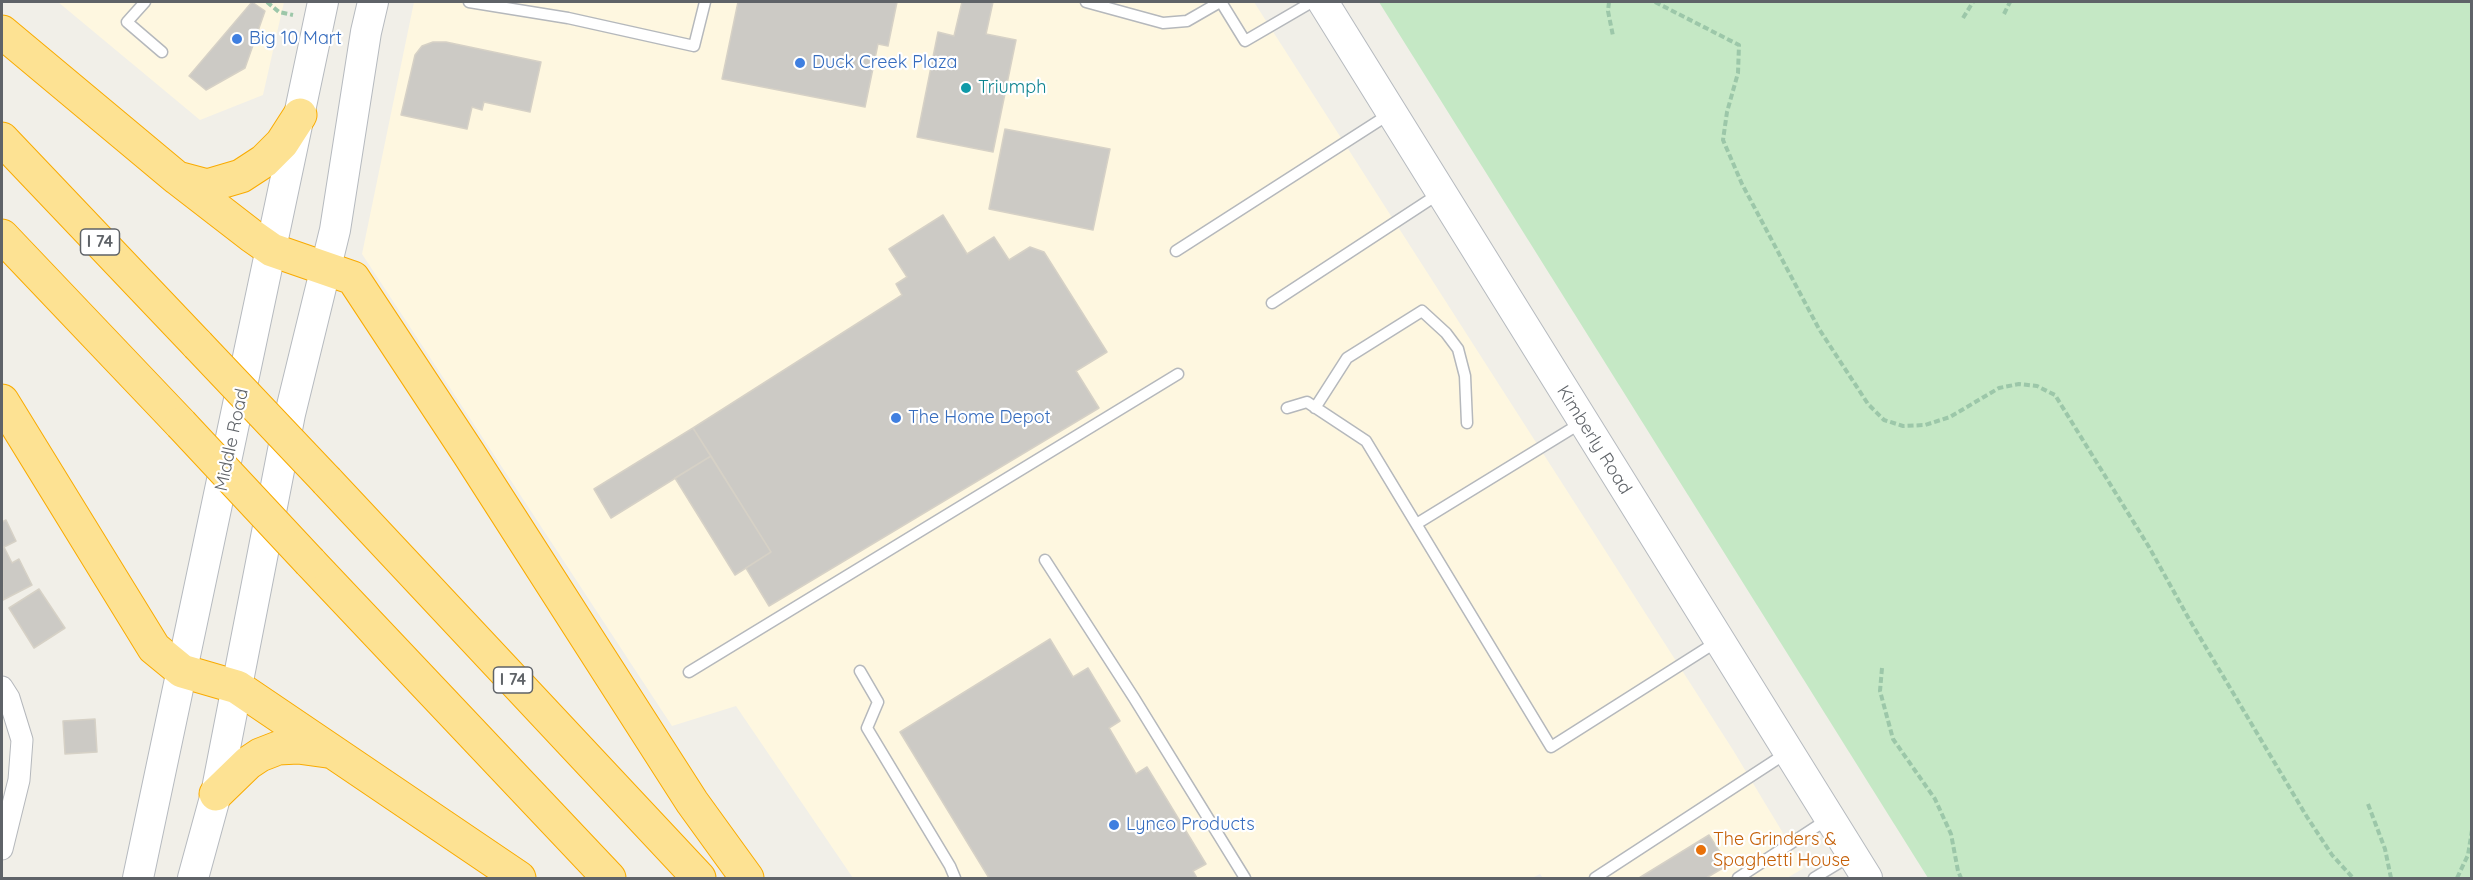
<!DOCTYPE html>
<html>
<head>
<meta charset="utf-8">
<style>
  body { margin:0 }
  #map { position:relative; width:2473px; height:880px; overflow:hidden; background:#f1efe8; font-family:Quicksand,sans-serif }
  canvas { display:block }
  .frame { position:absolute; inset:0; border:3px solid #5f6368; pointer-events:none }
</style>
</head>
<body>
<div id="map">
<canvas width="2473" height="880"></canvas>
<div class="frame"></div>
</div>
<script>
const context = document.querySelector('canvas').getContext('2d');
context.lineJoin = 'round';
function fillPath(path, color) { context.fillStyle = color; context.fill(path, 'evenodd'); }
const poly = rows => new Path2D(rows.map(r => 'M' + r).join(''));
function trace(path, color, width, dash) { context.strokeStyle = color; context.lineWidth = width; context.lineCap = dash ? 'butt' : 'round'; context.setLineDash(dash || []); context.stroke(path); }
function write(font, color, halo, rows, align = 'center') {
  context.font = font + ' Quicksand,sans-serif'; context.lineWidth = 4.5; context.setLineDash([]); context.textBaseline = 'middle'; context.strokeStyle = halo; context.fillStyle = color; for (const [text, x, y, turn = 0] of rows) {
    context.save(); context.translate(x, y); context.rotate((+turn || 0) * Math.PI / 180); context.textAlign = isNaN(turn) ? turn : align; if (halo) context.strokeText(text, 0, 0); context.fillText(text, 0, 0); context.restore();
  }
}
fillPath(poly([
  [58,2,284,2,263,95,200,120],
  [414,2,1254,2,1733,750,1804,868,1787,878,1543,878,1540,874,1532,878,853,878,736,706,672,726,362,254]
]), '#fef7e0');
fillPath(poly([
  [1379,2,2471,2,2471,878,1928,878]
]), '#c5e8c5');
const building = poly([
  [252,2,265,11,245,68,206,90,189,76,252,2],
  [738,2,897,2,888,46,878,44,865,107,722,79,738,2],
  [962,2,993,2,986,34,1016,40,993,152,917,137,938,32,954,36,962,2],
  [433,42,446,42,541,62,530,112,484,102,482,110,472,107,467,129,401,115,415,55,422,46,433,42],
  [1005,129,1110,149,1093,230,989,209,1005,129],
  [943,215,967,254,994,237,1009,260,1030,247,1044,252,1107,352,1076,371,1099,408,769,606,746,568,771,552,693,428,902,295,896,284,907,277,889,249,943,215],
  [693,428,711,456,611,518,594,489,693,428],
  [711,456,771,552,735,575,675,478,711,456],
  [6,520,16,541,4,547,12,563,19,559,32,585,3,600,2,522,6,520],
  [39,589,65,628,34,648,9,608,39,589],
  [1050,639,1073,677,1088,668,1120,721,1109,728,1136,774,1147,767,1206,864,1193,871,1197,878,989,878,900,732,1050,639],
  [95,719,97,752,65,754,63,721,95,719],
  [1709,835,1728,865,1706,878,1639,878,1709,835]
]);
fillPath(building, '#cccac5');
trace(building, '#d6d1c6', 1.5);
const service = poly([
  [145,2,127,22,162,52],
  [469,2,568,18,694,46,705,2],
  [1086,2,1163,23,1187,21,1220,2],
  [1221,2,1245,41,1312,2],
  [1176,251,1391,113],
  [1272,303,1440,193],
  [1287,408,1307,402,1366,441,1551,747,1718,641],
  [1315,408,1347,358,1422,311,1446,333,1458,349,1465,376,1467,423],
  [1418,523,1581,423],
  [1045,560,1134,698,1245,878],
  [860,671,878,702,867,728,950,866,955,878],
  [689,672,1178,374],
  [1595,878,1788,752],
  [1738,878,1828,819],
  [1814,878,1852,855]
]);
const minor = poly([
  [2,687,9,698,22,740,19,780,2,849]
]);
const secondary = poly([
  [1323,2,1867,878],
  [138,878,323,2],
  [193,878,216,794,290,414,335,230,366,32,373,2]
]);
const motorway = poly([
  [2,32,177,178,252,236,272,250,353,278,469,454,692,802,747,878],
  [2,139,198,345],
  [177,178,207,186,241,176,264,161,282,143,300,115],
  [2,236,181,424],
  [2,401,154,648,182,671,237,687,519,878],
  [327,481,699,878],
  [310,562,609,878],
  [216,794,248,763,260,755,278,748,298,747,327,751]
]);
trace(service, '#b5b8bc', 13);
trace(minor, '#b5b8bc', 23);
trace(secondary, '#b6babf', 32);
trace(motorway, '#f9ab00', 35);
trace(poly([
  [267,2,279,12,293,15],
  [1609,2,1608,11,1613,36],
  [1655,2,1739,45,1738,73,1727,112,1723,140,1742,184,1819,329,1868,404,1884,420,1903,426,1925,425,1950,417,1999,388,2019,384,2037,386,2055,395,2149,547,2189,619,2307,817,2332,855,2353,878],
  [2004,14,2010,2],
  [1963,18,1973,2],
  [1882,668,1880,691,1893,739,1935,799,1951,834,1958,871,1961,878],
  [2368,804,2385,849,2391,878],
  [2457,878,2468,855,2472,830]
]), '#9cc7a9', 4, [6, 3]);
trace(service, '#fff', 10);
trace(minor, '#fff', 21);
trace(secondary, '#fff', 30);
trace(motorway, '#fde293', 33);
const motorwayBridge = poly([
  [198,345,327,481],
  [181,424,310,562]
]);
trace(motorwayBridge, '#f9ab00', 35, []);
trace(motorwayBridge, '#fde293', 33);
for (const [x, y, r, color] of [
  [237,39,6,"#3f7fe0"],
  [800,63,6,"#3f7fe0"],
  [966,88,6,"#0f9aa8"],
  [896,418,6,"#3f7fe0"],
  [1114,825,6,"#3f7fe0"],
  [1701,850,6,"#e8710a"]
]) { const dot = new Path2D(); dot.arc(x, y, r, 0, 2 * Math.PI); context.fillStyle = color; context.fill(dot); trace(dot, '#fff', 2); }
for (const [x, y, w] of [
  [100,242,39],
  [513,680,39]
]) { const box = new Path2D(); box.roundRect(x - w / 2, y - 13, w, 26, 4.5); context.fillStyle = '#fff'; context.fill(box); trace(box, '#5f6368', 1.5); }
write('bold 16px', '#5f6368', null, [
  ["I 74",100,242],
  ["I 74",513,680]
]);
write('18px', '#366cbe', '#fff', [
  ["Big 10 Mart",249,39],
  ["Duck Creek Plaza",812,63],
  ["The Home Depot",908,418],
  ["Lynco Products",1126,825]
], 'left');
write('18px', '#0d838f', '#fff', [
  ["Triumph",978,88]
], 'left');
write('18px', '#5f6368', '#fff', [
  ["Middle Road",232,440,-78],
  ["Kimberly Road",1594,440,58]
]);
write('18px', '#c56008', '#fff', [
  ["The Grinders &",1713,840],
  ["Spaghetti House",1713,861]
], 'left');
</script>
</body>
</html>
